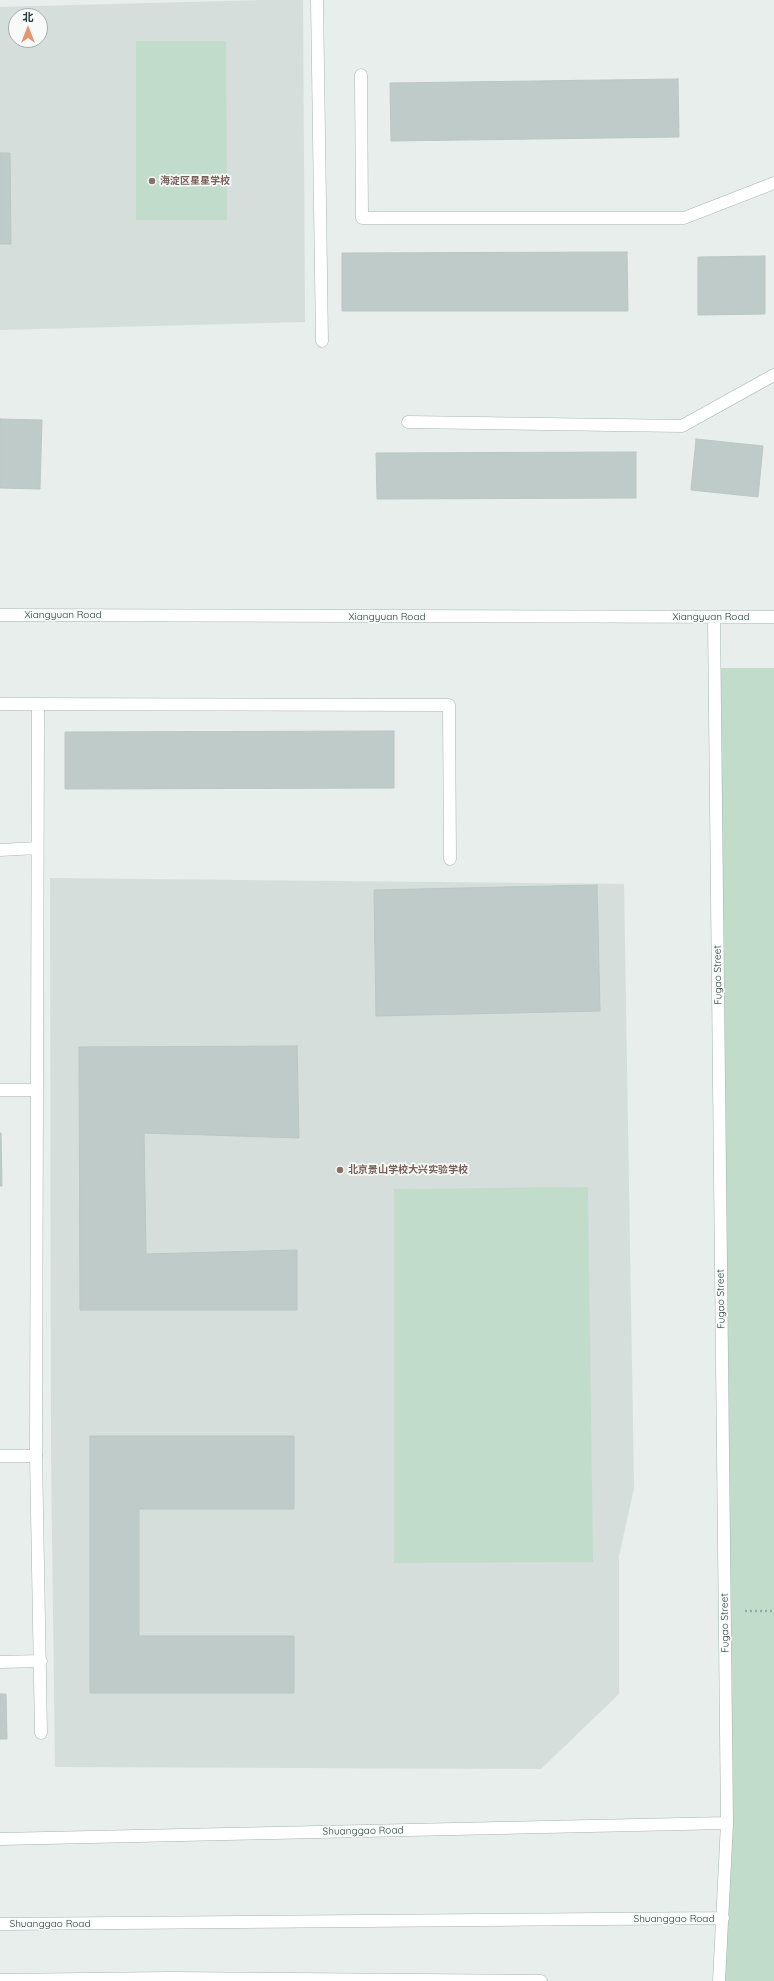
<!DOCTYPE html>
<html>
<head>
<meta charset="utf-8">
<style>
  body { margin:0 }
  #map { position:relative; width:774px; height:1981px; overflow:hidden; background:#e7eeeb; font-family:Quicksand,"Noto Sans SC",sans-serif }
  canvas { display:block }
  .north { position:absolute; left:8px; top:8px; width:40px; height:40px; box-sizing:border-box; background:#f7faf9; border:1px solid #a4afad; border-radius:50%; rotate:0deg; font-size:11px; font-weight:700; line-height:16px; text-align:center; color:#273f3a }
  .north::after { content:''; display:block; margin:auto; width:14px; height:18px; background:#e4966f; clip-path:polygon(50% 0,100% 100%,50% 72%,0 100%) }
</style>
</head>
<body>
<div id="map">
<canvas width="774" height="1981"></canvas>
<div class="north">北</div>
</div>
<script>
const context = document.querySelector('canvas').getContext('2d');
context.lineJoin = 'round';
function fillPath(path, color) { context.fillStyle = color; context.fill(path, 'evenodd'); }
const poly = rows => new Path2D(rows.map(r => 'M' + r).join(''));
function trace(path, color, width, dash) { context.strokeStyle = color; context.lineWidth = width; context.lineCap = dash ? 'butt' : 'round'; context.setLineDash(dash || []); context.stroke(path); }
function write(font, color, halo, rows, align = 'center') {
  context.font = font + ' Quicksand,"Noto Sans SC",sans-serif'; context.lineWidth = 3.5; context.setLineDash([]); context.textBaseline = 'middle'; context.strokeStyle = halo; context.fillStyle = color; for (const [text, x, y, turn = 0] of rows) {
    context.save(); context.translate(x, y); context.rotate((+turn || 0) * Math.PI / 180); context.textAlign = isNaN(turn) ? turn : align; if (halo) context.strokeText(text, 0, 0); context.fillText(text, 0, 0); context.restore();
  }
}
fillPath(poly([
  [263,0,303,0,305,322,0,330,0,7],
  [16,16,40,16,40,40,16,40],
  [50,878,624,884,634,1488,619,1556,619,1694,541,1769,55,1767,51,1456]
]), '#d5deda');
fillPath(poly([
  [136,41,226,41,227,220,136,220],
  [715,668,774,668,774,1981,718,1981,727,1823],
  [588,1187,593,1562,394,1563,394,1189]
]), '#c2dccc');
const building = poly([
  [678,79,679,137,391,141,390,83,678,79],
  [0,153,10,153,11,244,0,244,0,153],
  [627,252,628,311,342,311,342,253,627,252],
  [765,256,765,314,698,315,698,257,765,256],
  [0,419,42,420,40,489,0,488,0,419],
  [696,439,763,446,758,497,691,490,696,439],
  [636,452,636,498,377,499,376,453,636,452],
  [394,731,394,788,65,789,65,732,394,731],
  [597,885,600,1011,376,1016,374,890,597,885],
  [297,1046,299,1138,144,1133,146,1254,297,1250,297,1310,80,1310,79,1047,297,1046],
  [0,1133,1,1133,2,1186,0,1186,0,1133],
  [90,1436,294,1436,294,1509,139,1509,139,1636,294,1636,294,1693,90,1693,90,1436],
  [0,1694,6,1694,7,1739,0,1739,0,1694]
]);
fillPath(building, '#bfcbc8');
trace(building, '#bac7c3', 1);
const lane = poly([
  [317,0,322,341],
  [361,75,362,218,684,218,774,183],
  [408,422,682,426,774,375],
  [0,704,449,705,450,859],
  [38,704,36,1456,41,1733],
  [0,850,37,848],
  [0,1090,37,1090],
  [0,1662,41,1661],
  [0,1980,169,1978,541,1981]
]);
const street = poly([
  [0,1456,36,1456]
]);
const secondary = poly([
  [0,615,774,617],
  [714,618,727,1823,719,1981],
  [0,1839,727,1823],
  [0,1924,723,1918]
]);
trace(lane, '#aab6b2', 13);
trace(street, '#aab6b2', 13);
trace(secondary, '#a3b6b1', 13);
trace(poly([
  [745,1611,774,1611]
]), '#8baea6', 2.5, [2, 3]);
trace(lane, '#fff', 12);
trace(street, '#fff', 12);
trace(secondary, '#fff', 12);
for (const [x, y, r, color] of [
  [152,181,4,"#8d6e63"],
  [340,1170,4,"#8d6e63"]
]) { const dot = new Path2D(); dot.arc(x, y, r, 0, 2 * Math.PI); context.fillStyle = color; context.fill(dot); trace(dot, '#f7faf9', 1.5); }
write('bold 10px', '#785e54', '#f7faf9', [
  ["海淀区星星学校",160,181],
  ["北京景山学校大兴实验学校",348,1170]
], 'left');
write('10px', '#273f3a', '#f7faf9', [
  ["Xiangyuan Road",63,615],
  ["Xiangyuan Road",387,617],
  ["Xiangyuan Road",711,617],
  ["Fugao Street",718,975,-91],
  ["Fugao Street",721,1299,-91],
  ["Fugao Street",725,1623,-91],
  ["Shuanggao Road",363,1831,-1],
  ["Shuanggao Road",674,1919],
  ["Shuanggao Road",50,1924]
]);
</script>
</body>
</html>
